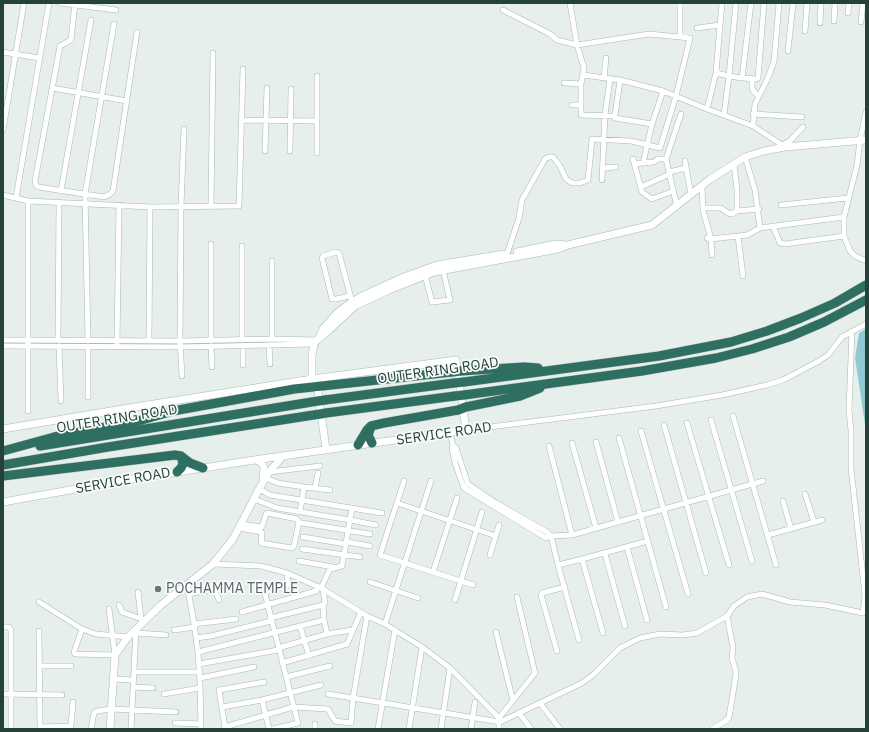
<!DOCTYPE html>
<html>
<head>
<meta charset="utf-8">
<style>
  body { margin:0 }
  #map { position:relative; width:869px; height:732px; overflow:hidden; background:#e6efeb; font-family:"IBM Plex Sans",sans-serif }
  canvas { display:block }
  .frame { position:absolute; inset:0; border:4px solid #24423a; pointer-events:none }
</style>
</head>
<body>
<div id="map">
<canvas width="869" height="732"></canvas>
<div class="frame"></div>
</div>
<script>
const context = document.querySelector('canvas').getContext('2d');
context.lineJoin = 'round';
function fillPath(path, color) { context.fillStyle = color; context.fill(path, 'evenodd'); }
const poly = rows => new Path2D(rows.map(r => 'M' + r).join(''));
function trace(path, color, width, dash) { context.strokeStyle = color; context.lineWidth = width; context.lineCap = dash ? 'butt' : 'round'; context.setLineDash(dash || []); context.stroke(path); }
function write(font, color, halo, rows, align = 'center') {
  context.font = font + ' "IBM Plex Sans",sans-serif'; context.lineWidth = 3.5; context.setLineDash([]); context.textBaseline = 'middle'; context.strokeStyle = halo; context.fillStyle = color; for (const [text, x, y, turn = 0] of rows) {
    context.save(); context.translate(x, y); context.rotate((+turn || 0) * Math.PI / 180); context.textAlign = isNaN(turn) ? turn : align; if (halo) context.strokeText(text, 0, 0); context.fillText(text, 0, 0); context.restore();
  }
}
fillPath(poly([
  [866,329,866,431,855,358,859,333]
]), '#8ec9d4');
const street = poly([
  [60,3,116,10],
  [75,3,71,40,60,46,35,181,36,185,38,187,104,197,110,194,113,191,137,32],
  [503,10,550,34,557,40,577,45,584,68,581,84,581,115,615,116,615,118,652,124],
  [848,13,849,3],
  [834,21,835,3],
  [861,22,863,3],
  [820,23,821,3],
  [720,25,722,3],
  [697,28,720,25,716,73,707,109],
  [805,31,807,3],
  [680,37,680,3],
  [788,51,793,3],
  [3,52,39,58],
  [716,73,729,76,736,3],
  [583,75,620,80,663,91,707,109,753,126,785,147],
  [317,76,317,153],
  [604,78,606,58],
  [742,78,756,79,758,78,764,3],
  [752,79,752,88,754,92,759,96],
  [564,83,581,84],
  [52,88,127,101],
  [572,105,581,105],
  [866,112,860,140,857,165,844,217,844,236,850,251,855,256,866,261],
  [753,114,802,117],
  [724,115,729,76,742,78,751,3],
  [615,116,620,80],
  [242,120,316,121],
  [753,126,755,104,767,80,774,62,779,3],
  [3,130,24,3],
  [782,145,790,141,803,127],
  [265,151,267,88],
  [290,151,291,89],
  [745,157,755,190,760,228],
  [633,159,642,192,652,199,673,191],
  [685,161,691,195],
  [643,163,652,124,663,91],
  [634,164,654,162,658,159,666,159],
  [734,164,737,189,737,211],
  [603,168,616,167],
  [669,172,686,168],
  [602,180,605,115,610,79],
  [702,186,703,210,711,239,712,255],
  [641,187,670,174],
  [61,191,91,20],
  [3,195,28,201,150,207,239,206,243,69],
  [16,198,49,3],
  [781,205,848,198],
  [211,206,213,53],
  [677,207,666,159,681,114],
  [703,208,721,208,728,213,732,214,737,211,759,209],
  [773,226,780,243,785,244,844,236],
  [738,236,743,276],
  [707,238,711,239,747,235,760,228,844,217],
  [242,246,242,340],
  [507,254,519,218,522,200,545,159,549,157,553,157,560,166,566,179,572,183,580,183,588,180,592,139,631,141,660,148,676,96,690,38,649,34,577,45,570,3],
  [425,275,432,302,450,300,443,270],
  [350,296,336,299,332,299,322,258,323,256,336,252,339,253,352,302],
  [272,339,272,261],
  [3,340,180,341,272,339,317,340],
  [58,340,59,203],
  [211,340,211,244],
  [88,341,85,194,114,24],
  [149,341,150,207],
  [117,344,119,205],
  [269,345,270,364],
  [3,346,180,347,314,344],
  [59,346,61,401],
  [211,346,212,367],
  [243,346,243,365],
  [88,347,88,397],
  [182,376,180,341,181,206,184,129],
  [28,411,28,201],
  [733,416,776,565],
  [711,420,752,561],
  [687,423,729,565],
  [664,425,706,573],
  [466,430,656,406,722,395,767,385,783,380,819,361,828,355,842,337,866,324],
  [641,431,688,594],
  [450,433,453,445,456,448,468,484,496,503,547,532,551,536,558,565,579,640],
  [619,438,666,607],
  [596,442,618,522],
  [572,443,596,528],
  [453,445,452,449,456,466,464,488,465,487],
  [549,446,572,535],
  [269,472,320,466],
  [266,478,278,483,304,487,300,512],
  [404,481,380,555,473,585],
  [304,487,330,490],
  [315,488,318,473],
  [464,488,546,538,551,536,572,535,763,481],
  [259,489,270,495,382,513],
  [805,494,814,522],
  [254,499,277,508,350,520,352,508],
  [783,501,791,529],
  [397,503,496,536],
  [302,523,370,534],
  [239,528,261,532,262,533,261,543,292,548,294,546,299,522,297,519,267,513,266,514,262,527,241,524],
  [768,535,822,520],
  [303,537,346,544],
  [347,542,370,546],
  [627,547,647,620],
  [302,549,360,557],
  [605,554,625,626],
  [490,555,499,525],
  [582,559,603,633],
  [299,561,333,567],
  [213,564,261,566,287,573,321,588,367,616,385,624,422,647,450,668,499,718,499,729],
  [558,565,582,559,648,541],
  [433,572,457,498],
  [370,582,418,598],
  [187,584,194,624,198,652,200,682,201,729],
  [321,588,330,569,342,566,350,520,376,525],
  [214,589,225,586],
  [323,590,325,603,323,605,324,620,327,634],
  [138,592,141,619],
  [188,594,214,589,219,600],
  [455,600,482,512],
  [39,602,82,629,96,634,128,637],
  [119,605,122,612,144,620],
  [242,612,316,591,319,587],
  [270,618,323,605],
  [194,624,236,619],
  [385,624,431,481],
  [300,626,309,656],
  [3,627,9,627,11,630,11,729],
  [82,629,74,652,75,654,115,655,109,609],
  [174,630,195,627],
  [39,631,40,729],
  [496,632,513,701],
  [136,633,166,635],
  [196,638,211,636,271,621],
  [278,648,327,634,352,630],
  [557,651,541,595,542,593,565,587],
  [198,652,324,620],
  [282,663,347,644,361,612],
  [199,664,278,650],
  [40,666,71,666],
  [134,672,199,672],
  [286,677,330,666],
  [200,678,254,667],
  [113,679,133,680],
  [133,687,153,688],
  [3,694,62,695],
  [164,694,200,688],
  [328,694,500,722,582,683,593,675,620,648,640,638,660,634,683,635,697,633,727,616,734,606,747,597,762,594,790,602,825,605,863,613,865,595,851,468,851,431,849,410,852,331],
  [262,700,269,729],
  [540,703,560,729],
  [222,707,262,700,321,685],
  [519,713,531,729],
  [499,718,535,673,517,597],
  [175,723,201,724],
  [40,727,71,726,73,702],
  [225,727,219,690,264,682],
  [91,729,94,713,97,711,111,709,176,712],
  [131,729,136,629],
  [224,729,225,727,293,707,328,709,335,721,351,723,353,698,367,616],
  [273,729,298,723,265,594,265,592,288,585,287,573],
  [315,729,315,724],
  [378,729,395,630],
  [409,729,422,647],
  [441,729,450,668],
  [471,729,475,702],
  [712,729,727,720,729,717,735,681,736,672,732,658,733,647,727,616]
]);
const secondary = poly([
  [517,252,556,244,566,245],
  [320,336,323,329,337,313,349,304,362,296,404,277,437,265,504,254],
  [3,429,135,407,312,379,456,360,466,430,254,460,115,482,3,502],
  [326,449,318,392,312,379,312,355,314,344,317,340,327,332,355,306,389,290,434,272,558,249,568,245,652,225,709,180,745,157,764,151,785,147,866,140],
  [255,460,261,462,264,467,263,480],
  [110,729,115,655,128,637,161,605,213,564,233,539,259,489,269,472,283,456]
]);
const highway = poly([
  [461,371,524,367,538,368],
  [464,382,659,356,731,342,767,331,801,318,835,303,866,285],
  [464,395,642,371,716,358,752,349,789,337,824,322,866,300],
  [325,400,454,383],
  [466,407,520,396,540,388],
  [326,413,455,396],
  [371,427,368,435,372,443],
  [358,445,367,430,371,426,384,423,458,410],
  [40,446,318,401],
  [3,451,54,437,142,420,173,411,294,389,452,372],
  [3,465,108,447,320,414],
  [177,472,181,468,183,464,181,456],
  [3,476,175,455,181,456,190,463,203,468]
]);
trace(street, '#a8b8b2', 6);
trace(secondary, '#a4bbb3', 8);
trace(highway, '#c2cac8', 10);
trace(street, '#fff', 5);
trace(secondary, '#fff', 7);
trace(highway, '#2f6f62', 9);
const highwayBridge = poly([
  [452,372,461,371],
  [454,383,464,382],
  [455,396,464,395],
  [318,401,325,400],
  [458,410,466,407],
  [320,414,326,413]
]);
trace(highwayBridge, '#c2cac8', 10, []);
trace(highwayBridge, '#2f6f62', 9);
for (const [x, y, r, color] of [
  [158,589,4,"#6b7280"]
]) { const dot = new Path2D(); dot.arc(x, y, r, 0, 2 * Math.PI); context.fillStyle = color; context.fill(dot); trace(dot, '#f7fbf9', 1.5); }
write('14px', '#24423a', '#f7fbf9', [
  ["OUTER RING ROAD",438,371,-8],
  ["OUTER RING ROAD",117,419,-9],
  ["SERVICE ROAD",444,434,-8],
  ["SERVICE ROAD",123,481,-10]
]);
write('14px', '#5b616d', '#f7fbf9', [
  ["POCHAMMA TEMPLE",166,589]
], 'left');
</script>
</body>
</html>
